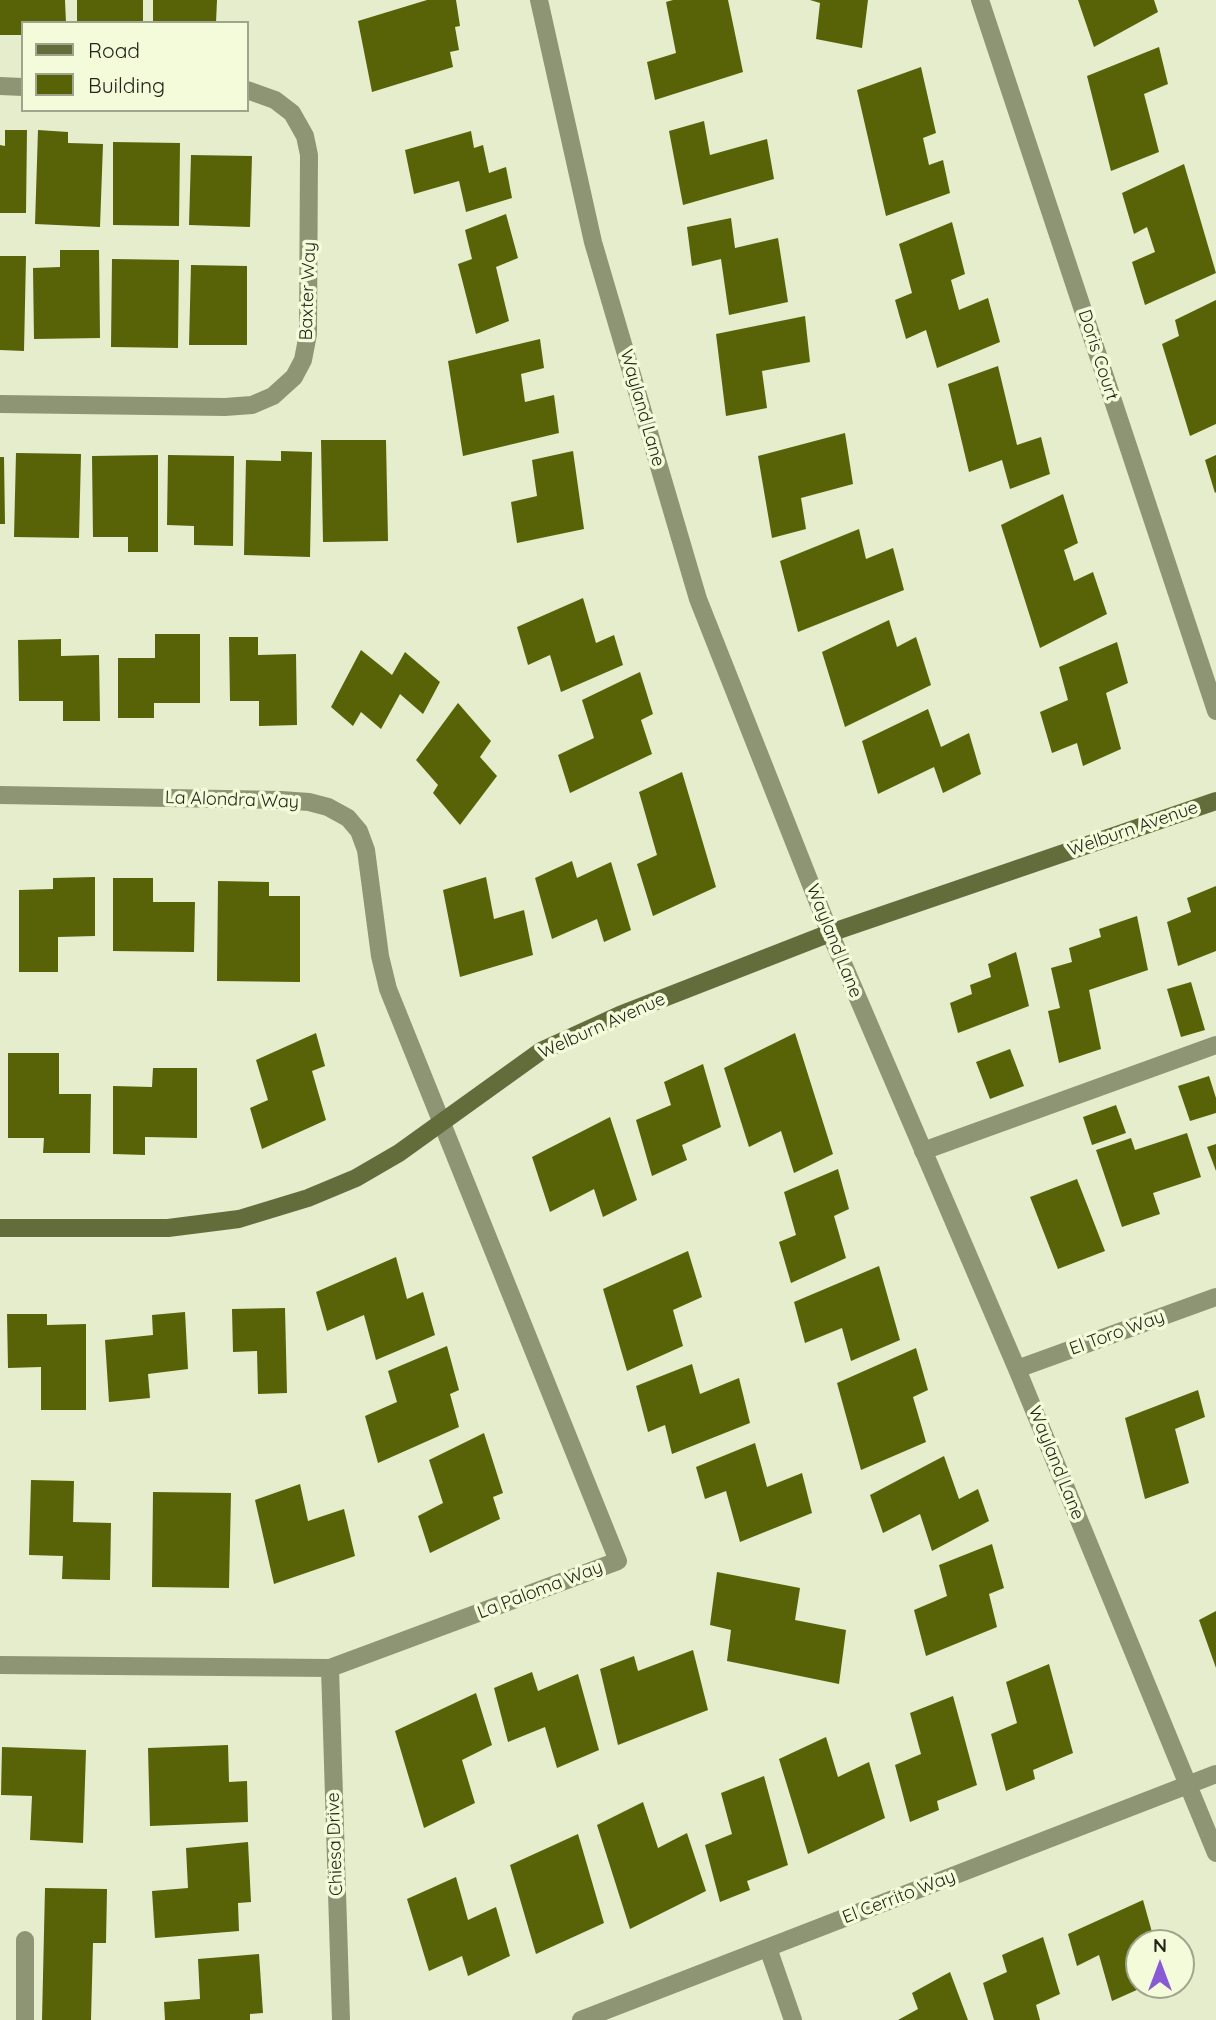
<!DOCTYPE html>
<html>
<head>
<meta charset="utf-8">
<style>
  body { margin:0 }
  #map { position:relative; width:1216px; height:2020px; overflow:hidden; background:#e6edcd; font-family:Quicksand,sans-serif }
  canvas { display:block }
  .legend { position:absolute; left:21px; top:21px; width:228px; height:91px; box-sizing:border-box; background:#f3fbda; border:2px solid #9fa58d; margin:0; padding:9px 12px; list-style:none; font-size:21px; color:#222519 }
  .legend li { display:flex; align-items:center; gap:14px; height:35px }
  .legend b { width:35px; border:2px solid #9fa58d }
  .north { position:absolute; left:1125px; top:1929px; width:70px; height:70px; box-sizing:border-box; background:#f3fbda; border:2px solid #9fa58d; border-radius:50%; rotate:0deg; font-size:19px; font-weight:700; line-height:28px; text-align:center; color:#222519 }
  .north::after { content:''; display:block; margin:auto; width:24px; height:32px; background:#885ad3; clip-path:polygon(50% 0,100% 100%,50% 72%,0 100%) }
</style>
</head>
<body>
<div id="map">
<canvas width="1216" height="2020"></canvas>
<ul class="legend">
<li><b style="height:9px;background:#636d3b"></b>Road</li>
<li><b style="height:19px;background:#576306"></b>Building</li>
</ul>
<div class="north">N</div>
</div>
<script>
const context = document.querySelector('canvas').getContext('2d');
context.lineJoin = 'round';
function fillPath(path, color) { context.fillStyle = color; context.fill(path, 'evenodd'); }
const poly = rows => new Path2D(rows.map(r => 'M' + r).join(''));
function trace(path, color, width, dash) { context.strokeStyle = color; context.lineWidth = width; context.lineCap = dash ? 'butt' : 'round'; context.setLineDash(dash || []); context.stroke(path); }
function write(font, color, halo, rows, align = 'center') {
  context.font = font + ' Quicksand,sans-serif'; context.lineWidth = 7; context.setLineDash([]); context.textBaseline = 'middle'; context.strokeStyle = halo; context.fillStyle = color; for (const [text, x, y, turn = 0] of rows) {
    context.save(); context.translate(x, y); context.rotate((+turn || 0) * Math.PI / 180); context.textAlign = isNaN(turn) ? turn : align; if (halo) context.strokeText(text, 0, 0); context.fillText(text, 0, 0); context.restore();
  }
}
fillPath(poly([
  [0,0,65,0,66,23,23,23,23,35,0,35],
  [77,0,143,0,143,23,77,23],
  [153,0,217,0,216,23,153,23],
  [427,0,456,0,460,26,455,27,459,50,450,52,453,67,372,92,358,21],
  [673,0,728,0,743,72,655,100,647,62,676,53,666,2],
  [810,0,868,0,862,48,816,39,820,3],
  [1078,0,1154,0,1158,12,1094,47],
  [1159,47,1168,84,1144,94,1159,152,1111,171,1087,76],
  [921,67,936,133,923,138,929,165,943,160,950,193,886,216,857,90],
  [704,121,710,155,767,139,774,179,683,205,669,131],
  [5,130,27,130,26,213,0,213,0,145,5,146],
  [38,130,68,132,68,143,103,144,100,227,35,224],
  [471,131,474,148,483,145,489,173,506,167,512,198,466,212,459,181,414,194,405,150],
  [113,142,180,143,179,226,113,225],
  [191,155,252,156,250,227,189,225],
  [1184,164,1216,273,1145,305,1132,262,1155,252,1147,227,1134,234,1122,193],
  [506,214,518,258,496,267,509,321,476,334,458,264,472,259,465,230],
  [731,218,735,248,778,238,788,302,729,315,721,259,692,266,687,227],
  [952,222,965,274,951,280,959,310,988,298,1000,342,937,368,926,330,906,339,895,300,912,293,899,244],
  [60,250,99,250,100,338,34,339,33,268,60,267],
  [0,256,26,256,24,351,0,350],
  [112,259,179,260,178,348,111,347],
  [191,265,247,266,247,345,189,345],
  [1216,300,1216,424,1190,436,1162,344,1179,336,1175,320],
  [805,316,810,362,762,371,767,408,726,416,716,334],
  [540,339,544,368,521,374,525,402,554,395,559,433,463,456,448,361],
  [998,366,1017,445,1041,437,1050,474,1010,489,1002,460,969,472,948,384],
  [845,433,853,484,801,498,806,529,772,538,758,456],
  [321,440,386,440,388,541,323,542],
  [281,451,312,452,310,557,244,555,246,460,281,461],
  [573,451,584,529,517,543,511,502,537,496,532,460],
  [16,453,81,454,79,538,14,537],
  [158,455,158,552,128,552,128,537,93,537,92,456],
  [168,455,234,456,233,546,194,545,194,526,167,525],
  [1216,455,1216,492,1215,493,1205,460],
  [0,457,4,457,5,524,0,524],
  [1063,494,1078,543,1064,550,1074,581,1093,572,1107,614,1040,648,1001,525],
  [859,529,866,559,893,548,904,590,798,632,780,561],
  [583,598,596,643,614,635,623,665,561,692,550,655,528,665,517,627],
  [889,620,897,647,916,637,931,685,845,727,822,652],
  [155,634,200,634,200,703,154,703,154,718,118,718,118,658,155,658],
  [229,637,258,637,258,655,296,654,297,725,259,726,259,701,230,701],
  [61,639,61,656,99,655,100,721,63,721,63,701,19,701,18,640],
  [1117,642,1128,683,1106,693,1121,749,1083,766,1077,743,1052,753,1040,712,1068,700,1059,667],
  [361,650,392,675,405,652,440,682,423,714,400,694,381,729,361,712,353,726,331,707],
  [640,672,653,714,641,720,652,754,570,793,558,755,594,738,582,700],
  [458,703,491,741,480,757,497,776,460,825,433,793,438,785,416,760],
  [928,709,941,747,969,733,981,774,943,793,934,767,878,794,862,741],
  [682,772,716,887,653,916,637,864,657,855,639,792],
  [572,861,577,878,611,862,631,930,604,942,597,919,552,939,535,878],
  [95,877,95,936,58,937,58,972,19,972,19,890,53,889,53,878],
  [486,877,494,919,524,910,533,955,460,977,443,890],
  [113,878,153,878,153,902,195,902,194,952,113,951],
  [218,881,269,882,269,896,300,896,300,982,217,981],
  [1216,886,1216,951,1178,966,1167,922,1191,912,1187,898],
  [1137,916,1148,970,1089,990,1101,1049,1059,1063,1048,1011,1060,1008,1051,968,1072,962,1069,948,1101,937,1099,929],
  [1016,952,1029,1006,958,1033,950,1003,972,994,970,985,991,977,988,964],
  [1191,982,1205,1030,1181,1037,1167,989],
  [316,1033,325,1066,312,1071,326,1120,262,1149,250,1108,268,1100,256,1060],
  [795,1033,833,1154,794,1173,781,1131,749,1147,724,1068],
  [1010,1049,1024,1086,990,1099,976,1062],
  [8,1053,59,1053,59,1094,91,1094,90,1153,43,1153,44,1138,8,1138],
  [703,1064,721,1127,682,1145,687,1160,652,1176,636,1120,671,1105,664,1082],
  [153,1068,197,1068,197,1138,145,1137,145,1155,113,1154,113,1086,152,1087],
  [1209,1076,1216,1098,1216,1113,1190,1121,1178,1086],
  [1116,1105,1126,1133,1092,1145,1083,1117],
  [610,1117,637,1200,603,1217,594,1189,550,1212,532,1157],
  [1187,1133,1201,1177,1153,1193,1160,1214,1122,1227,1096,1150,1131,1138,1135,1150],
  [1216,1144,1216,1171,1207,1147],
  [838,1169,849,1209,834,1216,846,1258,791,1283,779,1242,796,1235,784,1192],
  [1077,1179,1105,1251,1058,1269,1030,1197],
  [688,1251,702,1297,673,1310,683,1346,627,1371,603,1289],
  [396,1257,407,1299,423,1292,435,1335,376,1360,364,1315,327,1331,316,1292],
  [879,1266,900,1340,851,1361,842,1328,805,1343,794,1302],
  [285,1308,287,1393,258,1394,257,1351,233,1352,232,1309],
  [185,1312,188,1369,148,1374,150,1398,109,1402,105,1340,153,1335,152,1315],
  [7,1314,47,1314,47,1325,86,1324,86,1410,41,1410,41,1367,8,1368],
  [447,1346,459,1390,450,1394,459,1427,378,1463,365,1416,397,1402,388,1371],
  [916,1348,928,1390,913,1397,926,1442,861,1470,837,1383],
  [692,1364,700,1394,739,1378,750,1423,672,1454,665,1425,648,1432,636,1386],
  [1198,1390,1205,1417,1175,1429,1189,1483,1145,1499,1125,1418],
  [484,1433,503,1493,493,1497,500,1519,430,1553,418,1516,443,1503,429,1460],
  [755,1443,767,1487,802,1473,812,1513,740,1542,726,1491,705,1499,696,1467],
  [944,1456,959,1499,978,1489,989,1521,932,1551,920,1514,883,1533,870,1495],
  [31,1480,74,1481,73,1522,111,1523,110,1580,62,1579,63,1556,29,1555],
  [300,1484,308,1521,344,1509,355,1556,274,1584,255,1500],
  [153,1492,231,1493,229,1588,152,1587],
  [992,1544,1004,1588,989,1594,997,1627,926,1656,914,1610,947,1596,939,1565],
  [717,1572,800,1588,795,1620,846,1630,839,1684,727,1661,731,1630,710,1625],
  [1216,1611,1216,1668,1199,1620],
  [693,1650,708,1710,618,1745,600,1669,634,1656,638,1671],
  [1049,1664,1073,1753,1033,1770,1035,1779,1006,1791,991,1734,1017,1723,1006,1682],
  [532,1672,538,1691,578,1674,599,1750,557,1768,545,1727,508,1742,494,1688],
  [476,1693,492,1745,462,1760,475,1803,424,1828,395,1731],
  [953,1696,977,1785,937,1801,939,1810,910,1822,895,1765,921,1754,910,1713],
  [826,1737,838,1777,869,1762,885,1818,808,1854,779,1759],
  [228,1745,229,1782,247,1781,248,1822,150,1826,148,1748],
  [2,1747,86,1750,83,1843,30,1840,32,1796,1,1795],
  [764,1776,788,1865,747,1881,750,1890,720,1902,705,1845,732,1834,721,1793],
  [643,1802,658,1848,687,1833,706,1891,630,1929,597,1825],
  [578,1834,604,1923,536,1954,510,1865],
  [248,1842,251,1902,238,1903,239,1931,155,1938,152,1891,188,1888,186,1848],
  [456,1877,468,1920,496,1907,510,1956,468,1976,462,1956,429,1971,407,1899],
  [45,1888,107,1889,106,1943,93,1943,91,2020,42,2020],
  [1143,1900,1155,1943,1139,1943,1139,1985,1148,1985,1112,2001,1099,1955,1077,1966,1068,1934],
  [1043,1937,1060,1994,1036,2005,1040,2020,994,2020,983,1983,1007,1972,1002,1955],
  [259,1954,263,2013,250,2014,250,2020,165,2020,164,2002,200,1999,198,1959],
  [950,1972,968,2020,898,2020,918,2009,912,1993]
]), '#576306');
trace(poly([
  [923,1151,1216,1045],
  [25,1940,25,2020]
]), '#8e9574', 18);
trace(poly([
  [539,0,593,242,698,599,830,933,1017,1369,1216,1853],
  [980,0,1216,711],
  [0,86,23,87],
  [0,404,225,407,252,405,273,396,294,377,303,360,308,334,309,155,305,136,292,113,275,100,247,90],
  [0,795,281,800,309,802,328,807,348,818,359,831,366,850,380,956,388,989,618,1561,330,1668,0,1665],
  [1017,1369,1216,1297],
  [330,1668,341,2020],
  [768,1948,793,2020],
  [581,2020,1216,1774]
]), '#8e9574', 18);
trace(poly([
  [0,1228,168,1228,239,1219,308,1198,356,1178,399,1153,541,1051,620,1015,830,933,1216,801]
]), '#636d3b', 18);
write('18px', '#222519', '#f3fbda', [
  ["Baxter Way",308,291,-88],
  ["Doris Court",1098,355,72],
  ["Wayland Lane",642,408,74],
  ["La Alondra Way",232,800,2],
  ["Welburn Avenue",1133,829,-19],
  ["Wayland Lane",834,941,68],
  ["Welburn Avenue",602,1026,-24],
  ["El Toro Way",1117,1333,-20],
  ["Wayland Lane",1056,1463,68],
  ["La Paloma Way",540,1590,-21],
  ["Chiesa Drive",335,1844,-92],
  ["El Cerrito Way",899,1897,-21]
]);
</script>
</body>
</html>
